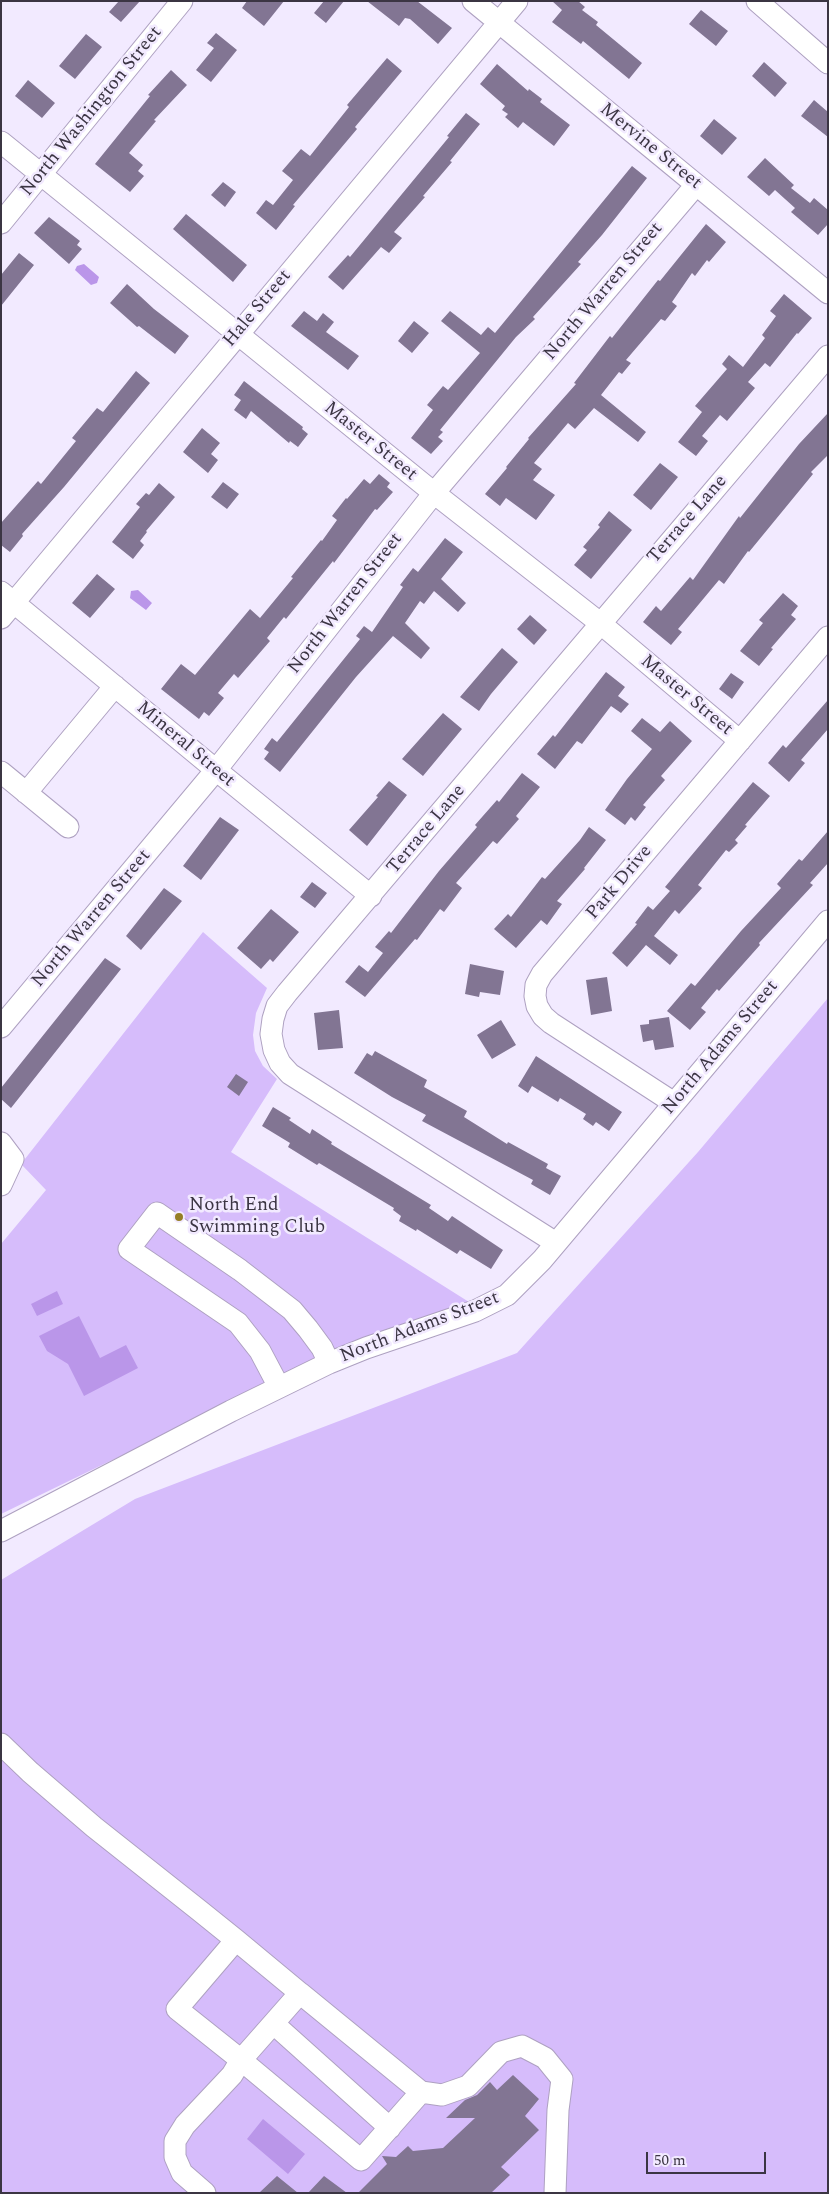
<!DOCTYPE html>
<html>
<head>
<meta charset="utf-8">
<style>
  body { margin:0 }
  #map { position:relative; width:829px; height:2194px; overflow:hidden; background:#f2eaff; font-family:Spectral,serif }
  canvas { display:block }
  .frame { position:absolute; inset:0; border:2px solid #3b3543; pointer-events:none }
  .scale { position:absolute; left:646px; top:2152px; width:120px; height:22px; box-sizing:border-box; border:2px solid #3b3543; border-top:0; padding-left:6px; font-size:15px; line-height:18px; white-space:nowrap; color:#3b3543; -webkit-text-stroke:4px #f2eaff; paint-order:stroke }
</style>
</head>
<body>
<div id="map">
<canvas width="829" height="2194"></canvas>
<div class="frame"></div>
<div class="scale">50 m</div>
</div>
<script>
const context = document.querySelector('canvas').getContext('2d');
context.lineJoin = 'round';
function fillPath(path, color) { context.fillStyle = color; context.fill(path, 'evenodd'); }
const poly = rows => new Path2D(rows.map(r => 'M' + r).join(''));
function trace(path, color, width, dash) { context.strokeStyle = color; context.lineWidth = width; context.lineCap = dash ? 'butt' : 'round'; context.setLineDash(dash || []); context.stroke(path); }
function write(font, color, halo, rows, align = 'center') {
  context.font = font + ' Spectral,serif'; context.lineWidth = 5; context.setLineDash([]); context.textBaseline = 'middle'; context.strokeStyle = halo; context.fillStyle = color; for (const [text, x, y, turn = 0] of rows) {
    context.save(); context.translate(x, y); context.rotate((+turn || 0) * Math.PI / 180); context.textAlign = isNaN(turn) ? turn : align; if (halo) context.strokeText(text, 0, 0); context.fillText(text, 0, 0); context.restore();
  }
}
fillPath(poly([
  [203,932,267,988,256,1013,253,1035,255,1051,263,1066,277,1079,231,1152,469,1302,351,1344,1,1514,1,1244,46,1190,21,1164],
  [828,998,828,2193,1,2193,1,1580,135,1499,517,1353,698,1152]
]), '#d6bcfb');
fillPath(poly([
  [84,264,99,277,97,283,91,285,75,270,77,266],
  [138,590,152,603,146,610,130,598,131,591],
  [57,1291,63,1304,37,1316,31,1304],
  [79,1316,100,1358,126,1345,138,1368,84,1396,68,1364,47,1351,39,1336],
  [263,2119,305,2154,288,2174,247,2139]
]), '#ba96e9');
fillPath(poly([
  [119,1,140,1,121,22,109,12],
  [247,1,284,1,264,26,242,8],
  [324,1,344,1,326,23,314,13],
  [367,1,417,1,452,28,438,44,410,19,405,18,399,26],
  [552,1,578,1,585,7,582,10,598,22,596,25,642,63,629,79,583,41,581,44,552,22,562,10],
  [701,10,728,31,716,46,689,24],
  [216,33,237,50,211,82,196,70,214,48,207,43],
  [86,34,102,47,75,79,59,66],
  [387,58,402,71,355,127,357,129,293,205,295,206,276,230,256,213,266,200,273,205,293,180,282,171,301,149,310,156,349,107,347,105],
  [764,62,787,83,775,97,752,76],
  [497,64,528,91,529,89,542,99,540,102,570,125,554,146,523,122,518,128,505,117,508,114,502,110,505,106,480,84],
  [171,70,187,85,154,120,156,121,129,153,143,165,138,171,144,176,130,192,95,164,150,96,148,95],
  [28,80,55,103,42,118,15,96],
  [814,100,828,112,828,137,801,116],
  [466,113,480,124,450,161,452,162,423,196,425,197,394,232,402,238,389,253,381,247,343,290,328,277,348,255,350,257,449,137,447,136],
  [714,119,737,138,722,155,700,136],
  [765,158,794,185,791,188,810,203,814,198,828,210,828,224,818,235,791,212,795,208,775,190,769,196,747,177],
  [632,166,647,178,602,235,578,262,581,264,533,317,535,319,516,337,440,430,443,432,438,437,443,441,431,454,411,438,433,410,427,405,443,386,448,390,480,353,441,321,450,311,481,335,488,327,495,333],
  [223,182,236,192,225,207,211,195],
  [186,214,247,265,233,282,173,229],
  [49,217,80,241,77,245,82,249,69,264,34,233],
  [706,224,726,242,709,262,707,260,695,276,692,273,672,302,677,306,665,321,661,319,626,360,631,363,622,374,619,372,601,395,646,432,638,442,594,408,575,429,568,423,534,463,542,469,533,480,555,495,536,520,506,498,500,506,485,494,507,468,506,467,529,439,528,438,576,384,574,383,610,336,612,338,658,280,660,281],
  [19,253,34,265,1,306,1,275],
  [127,284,154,309,189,336,175,354,139,326,137,327,110,303],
  [784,294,812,318,798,334,797,333,770,367,765,363,748,382,755,388,727,421,720,415,702,436,708,441,696,456,678,442,702,412,695,406,727,369,722,364,729,355,743,367,765,338,762,335,776,316,770,311],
  [304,311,317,321,323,313,334,322,326,332,359,356,348,370,291,326],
  [414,321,429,333,412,353,398,341],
  [136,371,150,383,64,487,22,534,23,536,10,552,1,545,1,523,38,481,41,484,76,441,72,438,97,408,103,412],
  [244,381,303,427,302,429,308,434,298,447,290,441,289,443,251,411,246,419,234,410,241,400,234,395],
  [828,413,828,455,811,472,813,474,749,552,748,551,724,584,719,580,684,622,678,629,682,632,671,645,643,622,656,606,661,611,690,577,693,580,739,516,740,518,799,444],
  [202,428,220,443,211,454,218,460,208,473,183,452],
  [660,463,678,477,651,510,633,495],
  [379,474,390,483,387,487,393,492,377,510,375,509,334,563,333,561,286,619,284,617,267,638,270,641,238,678,234,674,218,693,224,698,209,716,204,712,199,719,161,689,181,664,195,675,250,609,260,618,293,578,291,577,321,540,322,541,337,520,332,516,346,498,347,499,364,479,370,484],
  [223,482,239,494,227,509,211,497],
  [159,483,175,497,146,531,147,532,140,541,144,545,133,559,112,542,140,507,136,504,146,493,149,495],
  [609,511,632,530,591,579,574,565,587,550,583,547,600,527,598,525],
  [445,538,463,552,441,579,466,603,458,612,434,591,424,604,420,601,405,623,430,648,421,659,393,636,356,677,280,772,264,759,269,752,264,749,272,738,277,742,360,639,356,636,364,626,372,632,403,587,400,585,413,568,418,572],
  [97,574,115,589,90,618,72,603],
  [783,593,798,606,791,615,796,619,771,648,773,649,759,666,740,651,763,623,759,620],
  [530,615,547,630,534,645,517,629],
  [502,648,518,662,491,694,479,711,460,697],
  [606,672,625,687,618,696,629,704,621,713,611,706,582,744,577,741,555,769,537,754,553,735,555,737],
  [731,673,744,682,732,699,719,689],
  [828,700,828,729,801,760,805,763,789,782,768,763,783,745,786,748],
  [443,713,462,729,423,776,402,759],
  [642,718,660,732,670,721,692,741,661,776,665,780,643,805,646,807,635,821,631,817,625,825,605,810,627,779,652,749,631,731],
  [522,773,540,787,516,816,519,819,497,844,493,841,456,883,462,888,444,912,440,909,417,940,415,939,365,997,345,982,359,965,368,972,383,953,375,947,389,931,391,933,439,871,477,827,475,825,497,800,499,802],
  [389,781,407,795,367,846,349,830,378,797,376,796],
  [753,782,770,796,745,825,747,826,735,840,738,843,729,852,726,850,698,885,702,888,679,914,675,910,654,936,678,955,670,965,646,945,627,967,612,953,637,924,635,923,648,906,653,910,670,891,665,887],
  [220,817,239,830,201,880,183,866],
  [589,827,606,840,584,868,585,869,557,901,562,904,547,925,541,920,516,948,494,929,508,914,511,917,542,877,545,879,580,840],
  [828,831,828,863,810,883,813,885,759,943,760,945,719,991,717,989,701,1008,706,1012,690,1030,667,1011,691,983,695,986,741,931,781,888,777,884,799,859,802,861],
  [312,882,327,893,315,908,300,897],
  [164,888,182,901,141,950,126,936],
  [271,909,299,932,273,962,270,959,261,969,237,948],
  [105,958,121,969,11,1108,1,1099,1,1088],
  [470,964,504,971,500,995,480,992,479,997,465,994],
  [607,977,612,1011,591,1015,586,980],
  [339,1010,343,1048,318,1050,314,1013],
  [669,1017,674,1047,655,1050,653,1040,643,1042,640,1025,649,1024,649,1020],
  [501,1020,516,1045,492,1059,477,1035],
  [375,1051,427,1080,424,1087,467,1111,464,1117,507,1144,508,1142,548,1164,546,1168,561,1176,550,1195,531,1184,533,1180,422,1121,426,1115,392,1097,354,1073,367,1053,372,1056],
  [536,1056,622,1112,609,1131,596,1122,593,1126,583,1119,586,1114,560,1098,558,1102,532,1086,528,1093,518,1086],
  [236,1074,248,1082,239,1096,227,1087],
  [273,1107,291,1118,289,1120,310,1134,312,1129,332,1142,331,1144,431,1205,429,1208,448,1221,452,1216,503,1250,491,1269,460,1250,457,1254,417,1229,416,1231,399,1221,401,1216,393,1210,394,1208,319,1163,317,1165,288,1147,290,1143,262,1126],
  [513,2075,539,2099,525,2116,539,2130,501,2167,510,2175,491,2193,358,2193,387,2164,382,2156,396,2157,408,2146,413,2151,443,2148,475,2118,446,2118,465,2100,477,2095,490,2082,497,2090],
  [277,2176,298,2193,259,2193],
  [324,2176,347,2193,308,2193]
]), '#827593');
const minor = poly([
  [473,1,828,293],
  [757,1,828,63],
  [1,142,434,493,600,623,740,741],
  [1,223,182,1],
  [1,592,216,770,371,896],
  [1,618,517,1],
  [1,772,68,827],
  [26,793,115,686],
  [1,1027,216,770,434,493,696,185],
  [674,1103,551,1023,543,1016,537,1006,535,996,536,985,542,974,828,637],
  [1,1143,13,1159,1,1185],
  [556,1243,290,1074,280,1063,274,1050,271,1034,273,1019,277,1006,287,993,828,356],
  [279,1387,260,1351,238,1323,129,1249,157,1213,240,1270,292,1310,308,1329,322,1348,329,1363],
  [1,1531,231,1411,329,1363,366,1348,475,1311,507,1295,542,1260,828,921],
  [1,1744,30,1772,94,1827,200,1911,236,1940,300,1993,241,2060,177,2009,236,1940],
  [274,2024,390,2128],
  [421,2092,442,2095,468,2086,501,2052,522,2046,545,2058,562,2079,558,2110,555,2193],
  [205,2193,182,2173,175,2157,175,2141,185,2125,232,2075,241,2060,361,2160,421,2092,300,1993]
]);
trace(minor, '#aea1c1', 23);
trace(minor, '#fff', 21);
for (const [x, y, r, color] of [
  [179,1217,5,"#957e25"]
]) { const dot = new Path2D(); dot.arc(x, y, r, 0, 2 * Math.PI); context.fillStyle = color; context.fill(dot); trace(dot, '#f2eaff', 2); }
write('19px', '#3b3543', '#f2eaff', [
  ["North Washington Street",92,112,-51],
  ["Mervine Street",650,147,39],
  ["North Warren Street",604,292,-50],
  ["Hale Street",258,309,-50],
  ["Master Street",370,442,39],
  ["Terrace Lane",688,520,-49],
  ["North Warren Street",346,604,-52],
  ["Master Street",686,696,40],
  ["Mineral Street",185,745,40],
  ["Terrace Lane",427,830,-50],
  ["Park Drive",620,883,-50],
  ["North Warren Street",92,919,-50],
  ["North Adams Street",721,1048,-50],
  ["North Adams Street",420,1328,-21]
]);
write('19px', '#3b3543', '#f2eaff', [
  ["North End",189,1206],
  ["Swimming Club",189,1228]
], 'left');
</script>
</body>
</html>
